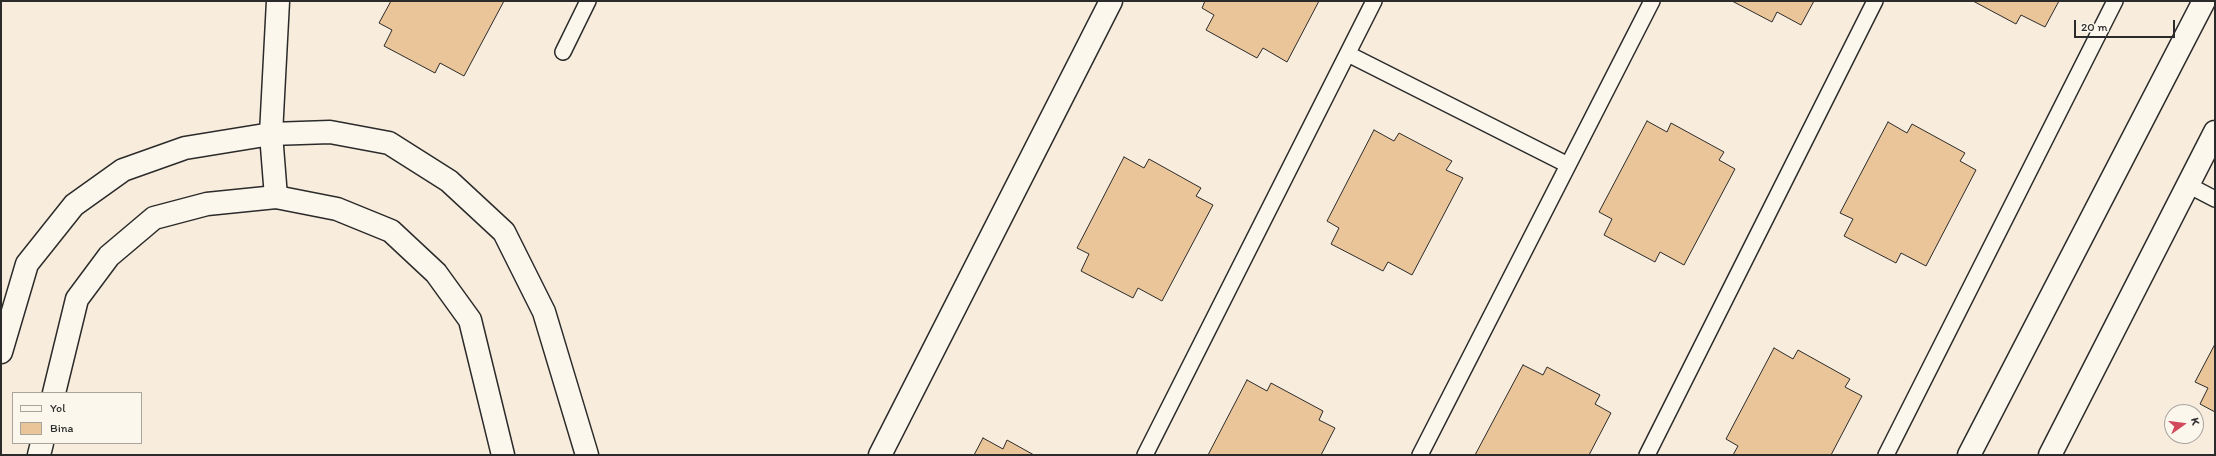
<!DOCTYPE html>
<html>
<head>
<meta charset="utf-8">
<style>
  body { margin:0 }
  #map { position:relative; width:2216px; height:456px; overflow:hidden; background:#f8eddc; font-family:Itim,sans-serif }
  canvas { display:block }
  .frame { position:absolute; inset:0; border:2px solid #2b2b2b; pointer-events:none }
  .legend { position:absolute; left:12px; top:392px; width:130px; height:52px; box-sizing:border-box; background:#fbf7ec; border:1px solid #a8a59f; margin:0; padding:5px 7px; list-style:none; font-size:12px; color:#2b2b2b }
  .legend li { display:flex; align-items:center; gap:8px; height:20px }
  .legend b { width:20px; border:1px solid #a8a59f }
  .north { position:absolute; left:2164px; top:404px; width:40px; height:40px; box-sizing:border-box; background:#fbf7ec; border:1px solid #a8a59f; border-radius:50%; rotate:76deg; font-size:11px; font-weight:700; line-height:16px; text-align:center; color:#2b2b2b }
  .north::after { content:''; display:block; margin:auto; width:14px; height:18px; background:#d1495b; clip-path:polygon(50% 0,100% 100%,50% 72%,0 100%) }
  .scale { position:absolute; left:2074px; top:20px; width:101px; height:18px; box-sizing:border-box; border:2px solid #2b2b2b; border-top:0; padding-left:5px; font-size:12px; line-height:14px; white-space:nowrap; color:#2b2b2b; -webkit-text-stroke:3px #fbf7ec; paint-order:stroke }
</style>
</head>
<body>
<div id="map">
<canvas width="2216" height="456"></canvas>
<div class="frame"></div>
<ul class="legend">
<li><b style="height:5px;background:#fbf7ec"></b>Yol</li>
<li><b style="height:11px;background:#eac59a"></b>Bina</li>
</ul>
<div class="north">K</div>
<div class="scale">20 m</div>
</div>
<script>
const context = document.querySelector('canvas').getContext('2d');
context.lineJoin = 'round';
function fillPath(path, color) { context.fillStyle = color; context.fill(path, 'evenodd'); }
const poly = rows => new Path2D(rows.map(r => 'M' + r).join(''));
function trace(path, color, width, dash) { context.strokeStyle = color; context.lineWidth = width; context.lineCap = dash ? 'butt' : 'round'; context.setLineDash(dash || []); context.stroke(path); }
const building = poly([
  [391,1,504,1,464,76,440,63,435,73,384,46,392,30,379,23,391,1],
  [1205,1,1319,1,1287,62,1263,48,1257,58,1206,30,1214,15,1202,8,1205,1],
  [1732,1,1814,1,1801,25,1777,12,1772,22,1732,1],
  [1973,1,2059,1,2045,27,2021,15,2016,24,1973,1],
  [1647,121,1667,132,1671,123,1724,152,1719,160,1735,169,1684,265,1660,252,1655,262,1604,235,1612,219,1599,212,1647,121],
  [1888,122,1907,133,1912,124,1965,153,1960,161,1976,170,1926,266,1901,253,1896,263,1844,236,1853,219,1840,213,1888,122],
  [1374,130,1394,141,1399,133,1452,161,1446,170,1463,178,1412,275,1388,262,1383,271,1331,244,1339,228,1327,221,1374,130],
  [1124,157,1144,168,1149,159,1201,188,1196,196,1213,205,1162,301,1138,288,1133,298,1081,271,1089,254,1077,248,1124,157],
  [2215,344,2215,412,2200,404,2208,388,2195,382,2215,344],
  [1774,348,1793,359,1798,350,1850,379,1845,387,1862,396,1831,455,1733,455,1738,446,1726,439,1774,348],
  [1523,365,1543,375,1547,367,1600,395,1595,404,1611,413,1589,455,1475,455,1523,365],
  [1247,380,1267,391,1271,383,1323,411,1319,420,1335,428,1321,455,1208,455,1247,380],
  [983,438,1003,449,1007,440,1034,455,974,455,983,438]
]);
fillPath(building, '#eac59a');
trace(building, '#2b2b2b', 1);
const service = poly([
  [563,52,588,1],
  [1348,54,1568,165],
  [2188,185,2215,199],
  [1145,455,1374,1],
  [1420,455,1652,1],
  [1647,455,1875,1],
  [1886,455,2115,1]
]);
const minor = poly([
  [276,197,271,134,278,1],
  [880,455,1111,1]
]);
const tertiary = poly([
  [1,352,27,264,74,205,123,170,185,148,271,134,330,132,389,143,449,181,504,232,544,312,587,455],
  [54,393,77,299,109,256,154,218,207,204,276,197,337,209,391,231,436,273,470,320,503,455],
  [39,455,42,443],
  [1969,455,2204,1],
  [2050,455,2215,132]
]);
trace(service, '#2b2b2b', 18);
trace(minor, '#2b2b2b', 25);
trace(tertiary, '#2b2b2b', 25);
trace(service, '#fbf7ec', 15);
trace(minor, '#fbf7ec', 22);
trace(tertiary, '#fbf7ec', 22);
</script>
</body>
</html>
